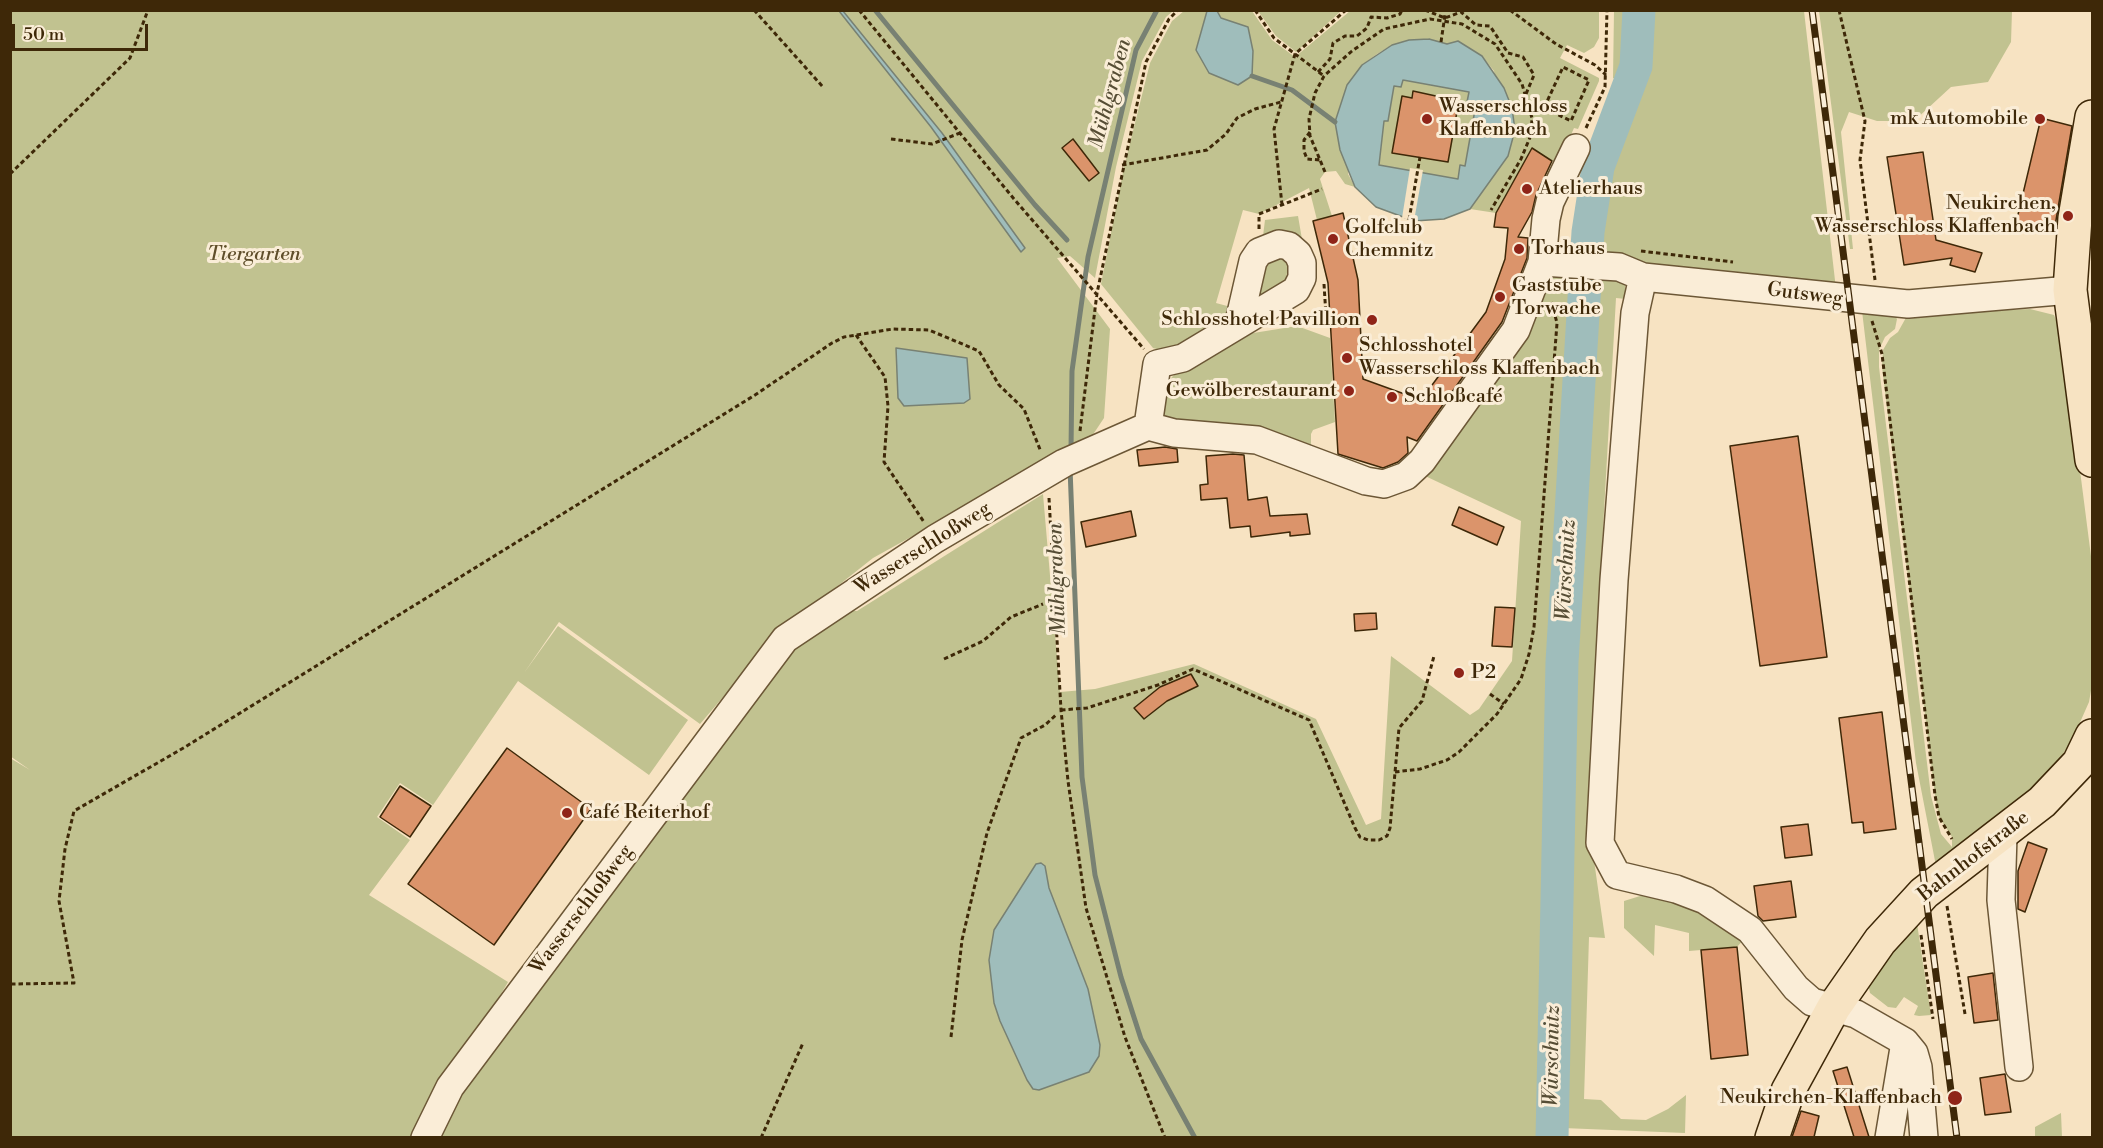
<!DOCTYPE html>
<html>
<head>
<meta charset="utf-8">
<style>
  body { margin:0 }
  #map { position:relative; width:2103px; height:1148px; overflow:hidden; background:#f7e3c2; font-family:"Libre Bodoni",serif }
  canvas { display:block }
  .frame { position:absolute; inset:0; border:12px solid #3e2808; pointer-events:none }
  .scale { position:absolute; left:12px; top:24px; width:136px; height:27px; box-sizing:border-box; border:3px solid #3e2808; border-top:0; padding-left:8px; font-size:18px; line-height:21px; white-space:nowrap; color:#3e2808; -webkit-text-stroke:4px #faedd7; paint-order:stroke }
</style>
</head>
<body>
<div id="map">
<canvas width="2103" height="1148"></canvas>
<div class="frame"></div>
<div class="scale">50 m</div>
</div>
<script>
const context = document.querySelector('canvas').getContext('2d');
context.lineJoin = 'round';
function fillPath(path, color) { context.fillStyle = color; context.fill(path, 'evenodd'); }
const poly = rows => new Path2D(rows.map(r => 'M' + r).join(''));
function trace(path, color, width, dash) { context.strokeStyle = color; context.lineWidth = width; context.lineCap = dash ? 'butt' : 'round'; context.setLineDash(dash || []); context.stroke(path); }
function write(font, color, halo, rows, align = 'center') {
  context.font = font + ' "Libre Bodoni",serif'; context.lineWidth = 6; context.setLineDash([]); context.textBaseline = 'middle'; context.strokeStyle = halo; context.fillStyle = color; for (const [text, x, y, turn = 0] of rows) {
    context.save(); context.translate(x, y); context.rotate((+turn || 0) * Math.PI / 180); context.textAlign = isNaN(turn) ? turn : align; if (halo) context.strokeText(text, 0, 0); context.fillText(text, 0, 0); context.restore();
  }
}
fillPath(poly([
  [11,11,1173,11,1166,17,1142,61,1116,167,1095,278,1070,256,1057,258,1110,329,1104,418,1088,442,974,502,873,558,777,634,700,724,559,622,524,673,558,626,688,720,649,775,518,681,433,805,400,783,377,817,410,840,369,895,508,982,418,1137,11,1137,10,758,30,770,10,756],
  [1184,11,1207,11,1196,50,1221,18,1217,11,1252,11,1272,40,1295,57,1350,11,1599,11,1599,38,1594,47,1584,53,1567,45,1560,58,1599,78,1599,81,1578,129,1574,128,1558,164,1532,149,1496,213,1470,209,1508,156,1494,71,1482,56,1458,41,1447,44,1429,39,1392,45,1377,54,1362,65,1348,174,1355,187,1345,184,1336,171,1325,172,1320,179,1332,216,1317,220,1309,188,1259,214,1243,210,1216,303,1242,310,1167,352,1153,348,1101,284,1124,167,1150,63,1172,21],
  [1258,11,1341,11,1296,52,1276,36],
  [1614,11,1633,11,1630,65,1623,83,1613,78],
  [1648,11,1804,11,1836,289,1597,258,1610,175,1642,66],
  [1819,11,2012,11,2011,42,1988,82,1951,87,1914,121,1877,121,1849,112,1841,132,1853,249,1850,249],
  [1403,80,1469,92,1476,104,1465,166,1458,179,1379,166,1384,121,1388,121,1394,85],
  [1298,216,1303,245,1279,231,1263,236,1265,220],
  [1278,255,1286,260,1288,265,1286,280,1250,311,1262,264],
  [1553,272,1625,281,1626,299,1616,298,1599,600,1590,832,1605,938,1589,937,1584,1099,1601,1100,1621,1119,1646,1120,1668,1109,1686,1095,1685,1133,1563,1128,1562,1138,429,1138,786,641,836,610,857,611,1043,494,1060,692,1095,689,1194,664,1316,719,1366,825,1381,819,1391,656,1470,715,1479,709,1512,661,1521,521,1423,475,1432,463,1438,461,1457,434,1541,287],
  [2030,309,2054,315,2063,338,2092,564,2092,685,2089,702,2074,736,2055,767,2036,787,1936,866,1916,763,1862,311,1894,314,1897,319,1895,329,1885,337,1879,350,1879,367,1931,796,1941,834,1952,847,1952,837,1939,817,1935,795,1882,367,1883,350,1890,338,1898,332,1908,314],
  [1297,326,1330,338,1335,422,1313,430,1311,434,1311,453,1179,428,1159,413,1162,392,1172,377,1186,363,1222,338],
  [1653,892,1678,897,1745,938,1737,947,1689,951,1689,933,1655,925,1654,956,1624,928,1624,901],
  [1916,917,1931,1015,1919,1016,1914,1015,1918,1006,1904,997,1896,1008,1888,1007,1870,993,1868,984],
  [2061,1113,2062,1137,2035,1137,2035,1127]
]), '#c1c290');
const water = poly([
  [839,11,843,11,942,133,1025,248,1021,252,931,127,839,11],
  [1207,11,1217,11,1221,18,1248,27,1253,51,1252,76,1238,85,1209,73,1196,50,1207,11],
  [1429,39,1447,44,1458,41,1482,56,1504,88,1512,108,1515,130,1508,156,1470,209,1444,219,1414,221,1376,207,1355,187,1340,150,1335,122,1347,85,1362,65,1392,45,1409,40,1429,39],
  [1403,80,1469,92,1467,102,1476,104,1465,166,1460,165,1458,179,1379,165,1384,121,1388,121,1394,86,1401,87,1403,80],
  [896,348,967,358,970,399,964,403,904,406,898,398,896,348],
  [1041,863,1045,866,1049,888,1088,989,1100,1045,1099,1056,1089,1072,1039,1090,1033,1089,1027,1080,1000,1021,994,1003,989,960,994,930,1036,864,1041,863]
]);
fillPath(water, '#9fbdbb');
trace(water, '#788173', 1.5);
fillPath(poly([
  [1410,168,1423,170,1414,221,1402,218]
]), '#f7e3c2');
trace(poly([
  [875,10,1035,205,1067,240],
  [1252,76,1292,90,1335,122],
  [1071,450,1072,371,1088,257,1136,50,1157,10],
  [1070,468,1082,777,1095,875,1121,977,1141,1039,1195,1138]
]), '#788173', 5);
trace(poly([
  [1552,1138,1562,662,1588,232,1598,167,1636,66,1639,10]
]), '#9fbdbb', 33);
const building = poly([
  [1413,91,1445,98,1444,104,1458,106,1448,162,1392,153,1402,96,1412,98,1413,91],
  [2041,118,2072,126,2054,232,2016,223,2041,118],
  [1073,139,1099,173,1089,181,1062,148,1073,139],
  [1532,148,1552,161,1536,195,1532,212,1518,237,1528,238,1527,258,1502,322,1417,441,1407,437,1408,453,1398,462,1383,468,1338,454,1328,283,1313,221,1343,213,1358,280,1363,379,1421,400,1486,312,1505,259,1508,228,1494,227,1496,213,1532,148],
  [1923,152,1936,240,1982,253,1975,272,1950,265,1952,258,1904,265,1887,157,1923,152],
  [1798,436,1827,657,1760,666,1730,446,1798,436],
  [1165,447,1177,449,1178,462,1139,466,1137,450,1165,447],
  [1233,454,1244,455,1248,500,1267,497,1270,516,1307,514,1310,534,1290,536,1290,532,1251,537,1250,526,1230,528,1227,498,1201,500,1200,485,1208,484,1206,456,1233,454],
  [1459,507,1504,527,1497,545,1452,525,1459,507],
  [1131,511,1136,536,1086,547,1081,522,1131,511],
  [1495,607,1515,608,1512,647,1492,646,1495,607],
  [1376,613,1377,629,1355,631,1354,614,1376,613],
  [1191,674,1198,686,1167,701,1144,719,1134,708,1160,687,1191,674],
  [1882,712,1896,829,1864,833,1863,822,1852,823,1839,718,1882,712],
  [507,748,591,809,494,945,408,884,507,748],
  [400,786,431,806,410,837,380,817,400,786],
  [1808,824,1812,855,1785,858,1781,827,1808,824],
  [2028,842,2047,849,2025,912,2018,909,2018,871,2028,842],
  [1791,881,1796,917,1763,921,1758,916,1754,886,1791,881],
  [1737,947,1748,1055,1711,1059,1701,950,1737,947],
  [1993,973,1998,1020,1974,1023,1968,977,1993,973],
  [1847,1067,1869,1137,1854,1137,1833,1071,1847,1067],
  [2005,1074,2011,1112,1985,1115,1980,1078,2005,1074],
  [1801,1111,1819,1116,1814,1137,1792,1137,1801,1111]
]);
fillPath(building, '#db946b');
trace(building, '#3e2808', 1.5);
const minor = poly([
  [1542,262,1619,267,1643,277,1908,304,2070,290],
  [1643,277,1635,313,1614,580,1600,843,1617,875,1676,889,1705,900,1750,930,1796,988,1812,1002,1856,1014,1905,1042,1914,1053,1918,1067,1924,1138],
  [1148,426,1157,364,1183,358,1296,290,1302,278,1302,263,1298,254,1289,246,1279,244,1259,252,1253,261,1239,322],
  [2003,835,2001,900,2019,1067],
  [425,1138,450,1087,785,639,935,539,1064,463,1148,426,1174,433,1257,440,1366,481,1384,484,1406,476,1422,461,1516,330,1542,262,1546,219,1550,202,1576,148],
  [1889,1138,1905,1042]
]);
const major = poly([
  [2092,117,2075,218,2070,290,2092,460],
  [1772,1138,1788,1091,1834,1007,1880,941,1924,893,2042,802,2079,763,2092,736]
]);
trace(minor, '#6c5736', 30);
trace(major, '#3e2808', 36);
trace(poly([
  [754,10,823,87],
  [859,10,1014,199,1144,349],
  [1255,10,1274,38,1324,76],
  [1425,10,1445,18,1461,12,1476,25,1490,26,1508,53,1523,57,1534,75,1526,94],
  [1510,10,1556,44,1595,65,1606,75],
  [1839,10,1865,121,1860,160,1875,280],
  [1441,42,1445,15],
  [1318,72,1330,59,1333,43,1345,36,1357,36,1367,28,1371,17,1387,18,1400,14,1402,10],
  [1530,107,1544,108,1563,67,1589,80,1571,121,1544,108],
  [1586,128,1605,87,1607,10],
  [1310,132,1304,140,1304,151,1307,159,1320,160],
  [891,139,932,144,960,133],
  [1122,165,1207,150,1226,134,1237,118,1255,109,1281,102],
  [1325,172,1310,136,1309,119,1315,93,1324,76,1352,51,1384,29,1430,19,1462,24,1495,44,1522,84,1532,118,1531,135,1521,159,1491,210],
  [10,174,130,58,148,10],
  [1282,205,1274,129,1295,54,1346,10],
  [1409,220,1420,157],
  [1259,229,1259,214,1322,189],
  [1641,251,1733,262],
  [1324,284,1326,316],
  [1295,316,1297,319,1329,316],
  [1872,321,1882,354,1935,795,1939,817,1952,839],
  [856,335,885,377,888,406,884,462,924,522],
  [1080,431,1097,293,1146,62,1169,19,1178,10],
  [1049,498,1061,710,1068,781,1086,908,1125,1037,1165,1138],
  [944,659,983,641,1011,617,1043,604],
  [1490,694,1504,704],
  [1061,710,1087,708,1158,685,1193,669,1309,720,1355,828,1360,837,1368,840,1379,840,1387,836,1390,828,1399,728,1422,701,1434,656],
  [1395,772,1420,769,1447,760,1459,752,1497,714,1521,679,1529,654,1534,627,1557,323,1551,300],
  [1947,906,1965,1014],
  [1921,935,1933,1019],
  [11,984,74,983,59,901,65,849,74,811,185,747,755,395,832,343,844,337,893,329,929,330,979,351,999,385,1024,409,1041,452],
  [951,1037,962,940,987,833,1021,738,1045,725,1056,715],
  [761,1138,803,1043]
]), '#3e2808', 3, [4.5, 3]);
trace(minor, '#faedd7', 27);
trace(major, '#f7e3c2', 33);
const rail = poly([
  [1812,10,1957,1138]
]);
trace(rail, '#3e2808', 7);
trace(rail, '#faedd7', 4.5, [14]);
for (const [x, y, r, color] of [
  [1427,119,6,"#8f2418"],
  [2040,119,6,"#8f2418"],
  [1527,189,6,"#8f2418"],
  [2068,216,6,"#8f2418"],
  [1333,239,6,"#8f2418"],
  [1519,249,6,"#8f2418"],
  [1500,297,6,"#8f2418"],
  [1372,320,6,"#8f2418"],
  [1347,358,6,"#8f2418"],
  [1349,391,6,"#8f2418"],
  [1392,397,6,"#8f2418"],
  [1459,673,6,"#8f2418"],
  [567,813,6,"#8f2418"],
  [1955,1098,8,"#8f2418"]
]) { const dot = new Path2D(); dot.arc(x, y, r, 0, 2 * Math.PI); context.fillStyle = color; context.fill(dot); trace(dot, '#faedd7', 2); }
write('20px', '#3e2808', '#faedd7', [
  ["Wasserschloss",1439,107],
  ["Klaffenbach",1439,130],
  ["mk Automobile",2028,119,"right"],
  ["Atelierhaus",1539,189],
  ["Neukirchen,",2056,204,"right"],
  ["Wasserschloss Klaffenbach",2056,227,"right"],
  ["Golfclub",1345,228],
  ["Chemnitz",1345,251],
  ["Torhaus",1531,249],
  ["Gaststube",1512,286],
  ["Torwache",1512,309],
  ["Schlosshotel Pavillion",1360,320,"right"],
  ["Schlosshotel",1359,346],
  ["Wasserschloss Klaffenbach",1359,369],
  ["Gewölberestaurant",1337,391,"right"],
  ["Schloßcafé",1404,397],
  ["P2",1471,673],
  ["Café Reiterhof",579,813],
  ["Neukirchen-Klaffenbach",1942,1098,"right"]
], 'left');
write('italic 20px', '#5f4e2a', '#faedd7', [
  ["Tiergarten",254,255]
]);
write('20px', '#3e2808', '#faedd7', [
  ["Gutsweg",1805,295,7],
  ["Wasserschloßweg",923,549,-32],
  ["Bahnhofstraße",1974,857,-38],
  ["Wasserschloßweg",582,910,-53]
]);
write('italic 21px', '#564d35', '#faedd7', [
  ["Mühlgraben",1111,94,-75],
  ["Würschnitz",1567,570,-87],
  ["Mühlgraben",1058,579,-92],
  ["Würschnitz",1553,1056,-89]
]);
</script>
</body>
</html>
